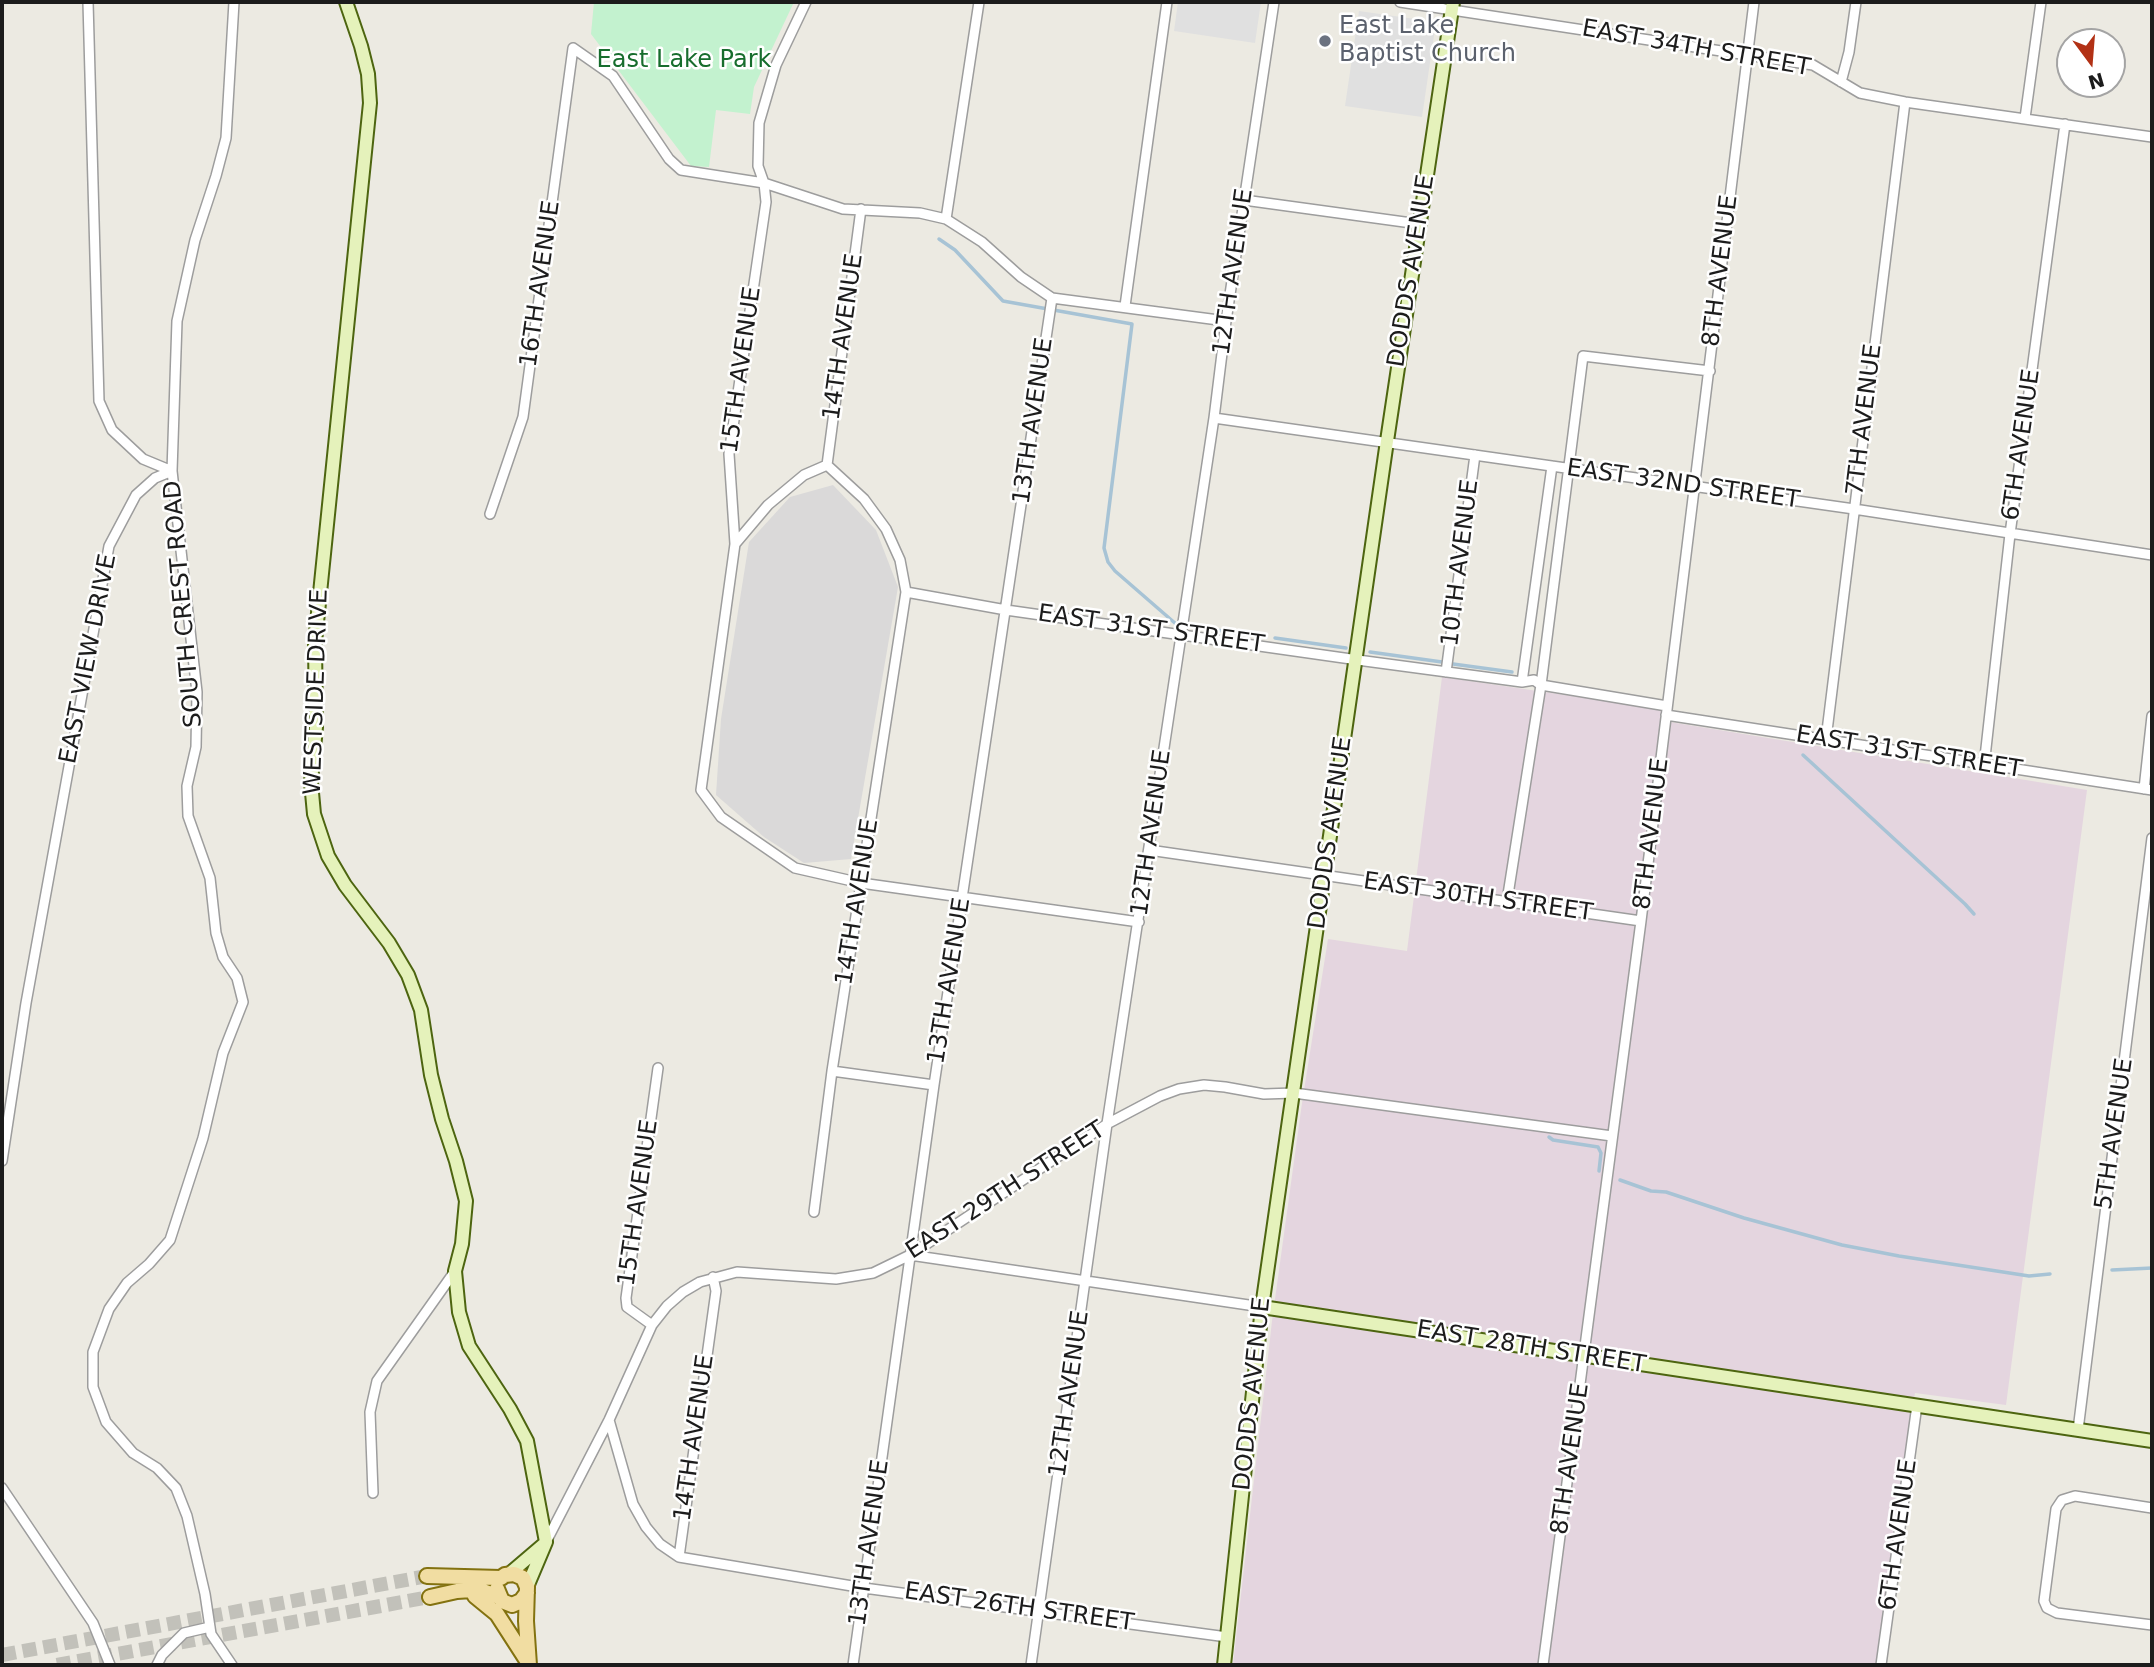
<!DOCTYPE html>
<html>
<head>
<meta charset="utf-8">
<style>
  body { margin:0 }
  #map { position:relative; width:2154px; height:1667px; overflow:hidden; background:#eceae2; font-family:"DejaVu Sans",sans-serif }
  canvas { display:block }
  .frame { position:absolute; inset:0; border:4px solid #1c1c1c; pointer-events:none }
  .north { position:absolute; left:2056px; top:28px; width:70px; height:70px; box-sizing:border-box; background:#fff; border:2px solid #a4a4a4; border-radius:50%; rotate:164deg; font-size:19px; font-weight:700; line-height:28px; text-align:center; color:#1c1c1c }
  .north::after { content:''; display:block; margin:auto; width:24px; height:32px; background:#b23115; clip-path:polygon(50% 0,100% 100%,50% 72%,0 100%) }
</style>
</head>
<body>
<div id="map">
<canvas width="2154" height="1667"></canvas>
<div class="frame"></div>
<div class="north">N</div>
</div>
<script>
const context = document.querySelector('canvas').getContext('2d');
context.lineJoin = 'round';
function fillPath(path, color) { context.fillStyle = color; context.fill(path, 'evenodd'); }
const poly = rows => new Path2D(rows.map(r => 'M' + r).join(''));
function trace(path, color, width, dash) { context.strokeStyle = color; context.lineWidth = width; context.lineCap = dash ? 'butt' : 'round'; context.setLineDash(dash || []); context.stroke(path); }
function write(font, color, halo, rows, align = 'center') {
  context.font = font + ' "DejaVu Sans",sans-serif'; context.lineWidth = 5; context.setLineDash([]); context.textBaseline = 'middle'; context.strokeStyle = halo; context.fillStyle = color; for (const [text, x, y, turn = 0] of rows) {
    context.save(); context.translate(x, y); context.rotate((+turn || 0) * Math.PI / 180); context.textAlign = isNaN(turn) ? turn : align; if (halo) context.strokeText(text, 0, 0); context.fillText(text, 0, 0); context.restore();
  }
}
fillPath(poly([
  [833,485,876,530,898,587,851,859,804,863,764,837,716,795,721,719,749,542,790,497]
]), '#dad9d9');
fillPath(poly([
  [1442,677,1661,709,1660,720,1676,723,2087,790,2006,1405,1915,1393,1876,1665,1233,1665,1272,1321,1302,1103,1328,939,1407,951]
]), '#e4d5df');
fillPath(poly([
  [594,2,794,2,754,87,750,114,716,110,709,167,691,166,591,34]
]), '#c3f2cf');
fillPath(poly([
  [1178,2,1261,2,1255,43,1174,31],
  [1359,11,1436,22,1422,117,1345,106]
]), '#e0e0e0');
trace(poly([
  [939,239,955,250,1003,301,1132,324,1104,548,1108,562,1115,571,1176,624],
  [1194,627,1266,637],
  [1275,638,1346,648],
  [1370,652,1442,662],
  [1453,664,1512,672],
  [1803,755,1965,904,1974,914],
  [1549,1137,1553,1140,1598,1147,1601,1153,1599,1171],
  [1620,1180,1651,1191,1666,1192,1744,1218,1842,1245,1899,1256,2029,1276,2050,1274],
  [2112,1270,2152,1268]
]), '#a7c3d5', 3.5);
trace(poly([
  [2,1655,427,1576],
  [57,1665,430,1597]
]), '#c2c1ba', 14, [14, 7]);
const street = poly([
  [806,2,776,65,759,123,758,166,764,183,766,202,729,454,735,544,701,790,721,817,795,868,861,883,1139,922],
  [1400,2,1813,65,1860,93,1905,102,2152,137],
  [1841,82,1849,52,1856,2],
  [2025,118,2041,2],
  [1244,200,1419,224],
  [946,219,979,2],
  [1125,306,1167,2],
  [1214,418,1854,509,2152,555],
  [827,465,861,209],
  [490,514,523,417,573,48,613,76,669,159,681,170,764,183,843,209,920,213,946,219,982,242,1021,277,1052,298,1226,321],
  [735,544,768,505,804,475,827,465],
  [906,592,1006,610,1365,661,1522,682,1534,680,1541,685,1667,706],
  [1446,672,1475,455],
  [1522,682,1552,466],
  [1666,715,2152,790],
  [1826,739,1905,102],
  [1984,766,2010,534,2065,124],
  [2144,789,2152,716],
  [1149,850,1641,921],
  [1507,901,1541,685,1583,356,1710,371],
  [832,1071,934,1085],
  [2,1161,26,1003,109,546,136,495,155,478,172,471,143,459,112,430,99,401,88,2],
  [814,1212,832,1071,906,592,900,560,886,529,864,499,827,465],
  [910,1255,1262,1307],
  [652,1325,627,1307,626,1298,658,1068],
  [609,1420,633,1504,646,1527,660,1544,679,1557,864,1588,1227,1637],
  [2078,1430,2152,838],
  [2,1488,93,1623,110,1665],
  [373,1493,370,1412,377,1381,455,1271],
  [2152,1508,2075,1496,2062,1500,2056,1509,2044,1601,2047,1608,2057,1613,2152,1625],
  [546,1542,609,1420,652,1325,667,1306,683,1292,700,1282,737,1272,836,1279,873,1273,910,1255,1107,1124,1160,1096,1179,1089,1204,1085,1225,1087,1264,1094,1294,1093,1612,1136],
  [679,1557,716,1291,713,1277],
  [157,1665,162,1655,184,1633,210,1627],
  [232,1665,211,1634,205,1594,187,1516,176,1488,157,1468,133,1453,106,1422,93,1387,93,1352,109,1309,127,1283,149,1264,170,1240,203,1138,223,1053,243,1002,237,978,223,957,216,933,210,878,188,816,187,786,196,747,197,692,172,471,177,321,195,240,216,176,226,138,234,2],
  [853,1665,934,1085,1052,298],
  [1031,1665,1107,1124,1214,418,1226,321,1274,2],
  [1543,1665,1641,921,1754,2],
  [1881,1665,1917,1405]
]);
const secondary = poly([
  [346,2,361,46,368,74,370,103,315,642,316,727,311,782,314,814,328,856,345,885,389,943,408,975,421,1010,431,1075,442,1119,456,1161,466,1201,462,1244,455,1271,459,1312,469,1346,510,1409,527,1441,546,1542],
  [1262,1307,2152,1441],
  [509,1574,543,1545],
  [527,1587,546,1542],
  [1224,1665,1262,1307,1387,441,1453,2]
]);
const primary = poly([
  [427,1576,501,1578,505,1575,514,1574,523,1578,527,1587,526,1621,529,1665],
  [497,1589,502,1601,512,1605,521,1601,527,1593],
  [472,1590,475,1596,497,1614,526,1659],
  [430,1597,457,1591,472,1590,483,1591,499,1597]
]);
trace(street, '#9d9d9d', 12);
trace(secondary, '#4d6510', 16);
trace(primary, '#837210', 18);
trace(street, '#fff', 9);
trace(secondary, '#e5f2bb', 12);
trace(primary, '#f1dda2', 14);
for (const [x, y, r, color] of [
  [1325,41,7,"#6b7280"]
]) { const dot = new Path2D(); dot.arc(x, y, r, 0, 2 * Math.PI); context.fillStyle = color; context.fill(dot); trace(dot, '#fff', 2.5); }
write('24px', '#5b616d', '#fff', [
  ["East Lake",1339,27],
  ["Baptist Church",1339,55]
], 'left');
write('24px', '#1c1c1c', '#fff', [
  ["EAST 34TH STREET",1696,49,10],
  ["DODDS AVENUE",1412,271,-81],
  ["8TH AVENUE",1721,271,-83],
  ["12TH AVENUE",1234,272,-82],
  ["16TH AVENUE",541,284,-82],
  ["14TH AVENUE",844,337,-82],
  ["15TH AVENUE",742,370,-82],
  ["7TH AVENUE",1865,420,-83],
  ["13TH AVENUE",1034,421,-82],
  ["6TH AVENUE",2022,445,-82],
  ["EAST 32ND STREET",1683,485,8],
  ["10TH AVENUE",1461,563,-83],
  ["SOUTH CREST ROAD",184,604,-95],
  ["EAST 31ST STREET",1151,630,8],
  ["EAST VIEW DRIVE",89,659,-79],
  ["WESTSIDE DRIVE",317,692,-88],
  ["EAST 31ST STREET",1909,753,9],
  ["12TH AVENUE",1152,833,-82],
  ["DODDS AVENUE",1331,833,-82],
  ["8TH AVENUE",1652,834,-83],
  ["EAST 30TH STREET",1478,898,8],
  ["14TH AVENUE",858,902,-81],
  ["13TH AVENUE",950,981,-81],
  ["5TH AVENUE",2115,1134,-82],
  ["EAST 29TH STREET",1006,1191,-33],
  ["15TH AVENUE",639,1203,-82],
  ["EAST 28TH STREET",1531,1348,9],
  ["12TH AVENUE",1070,1394,-82],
  ["DODDS AVENUE",1253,1394,-84],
  ["14TH AVENUE",695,1438,-82],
  ["8TH AVENUE",1571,1459,-82],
  ["6TH AVENUE",1899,1535,-82],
  ["13TH AVENUE",870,1543,-82],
  ["EAST 26TH STREET",1019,1608,8]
]);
write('24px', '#176d2d', '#fff', [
  ["East Lake Park",684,61]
]);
</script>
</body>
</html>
